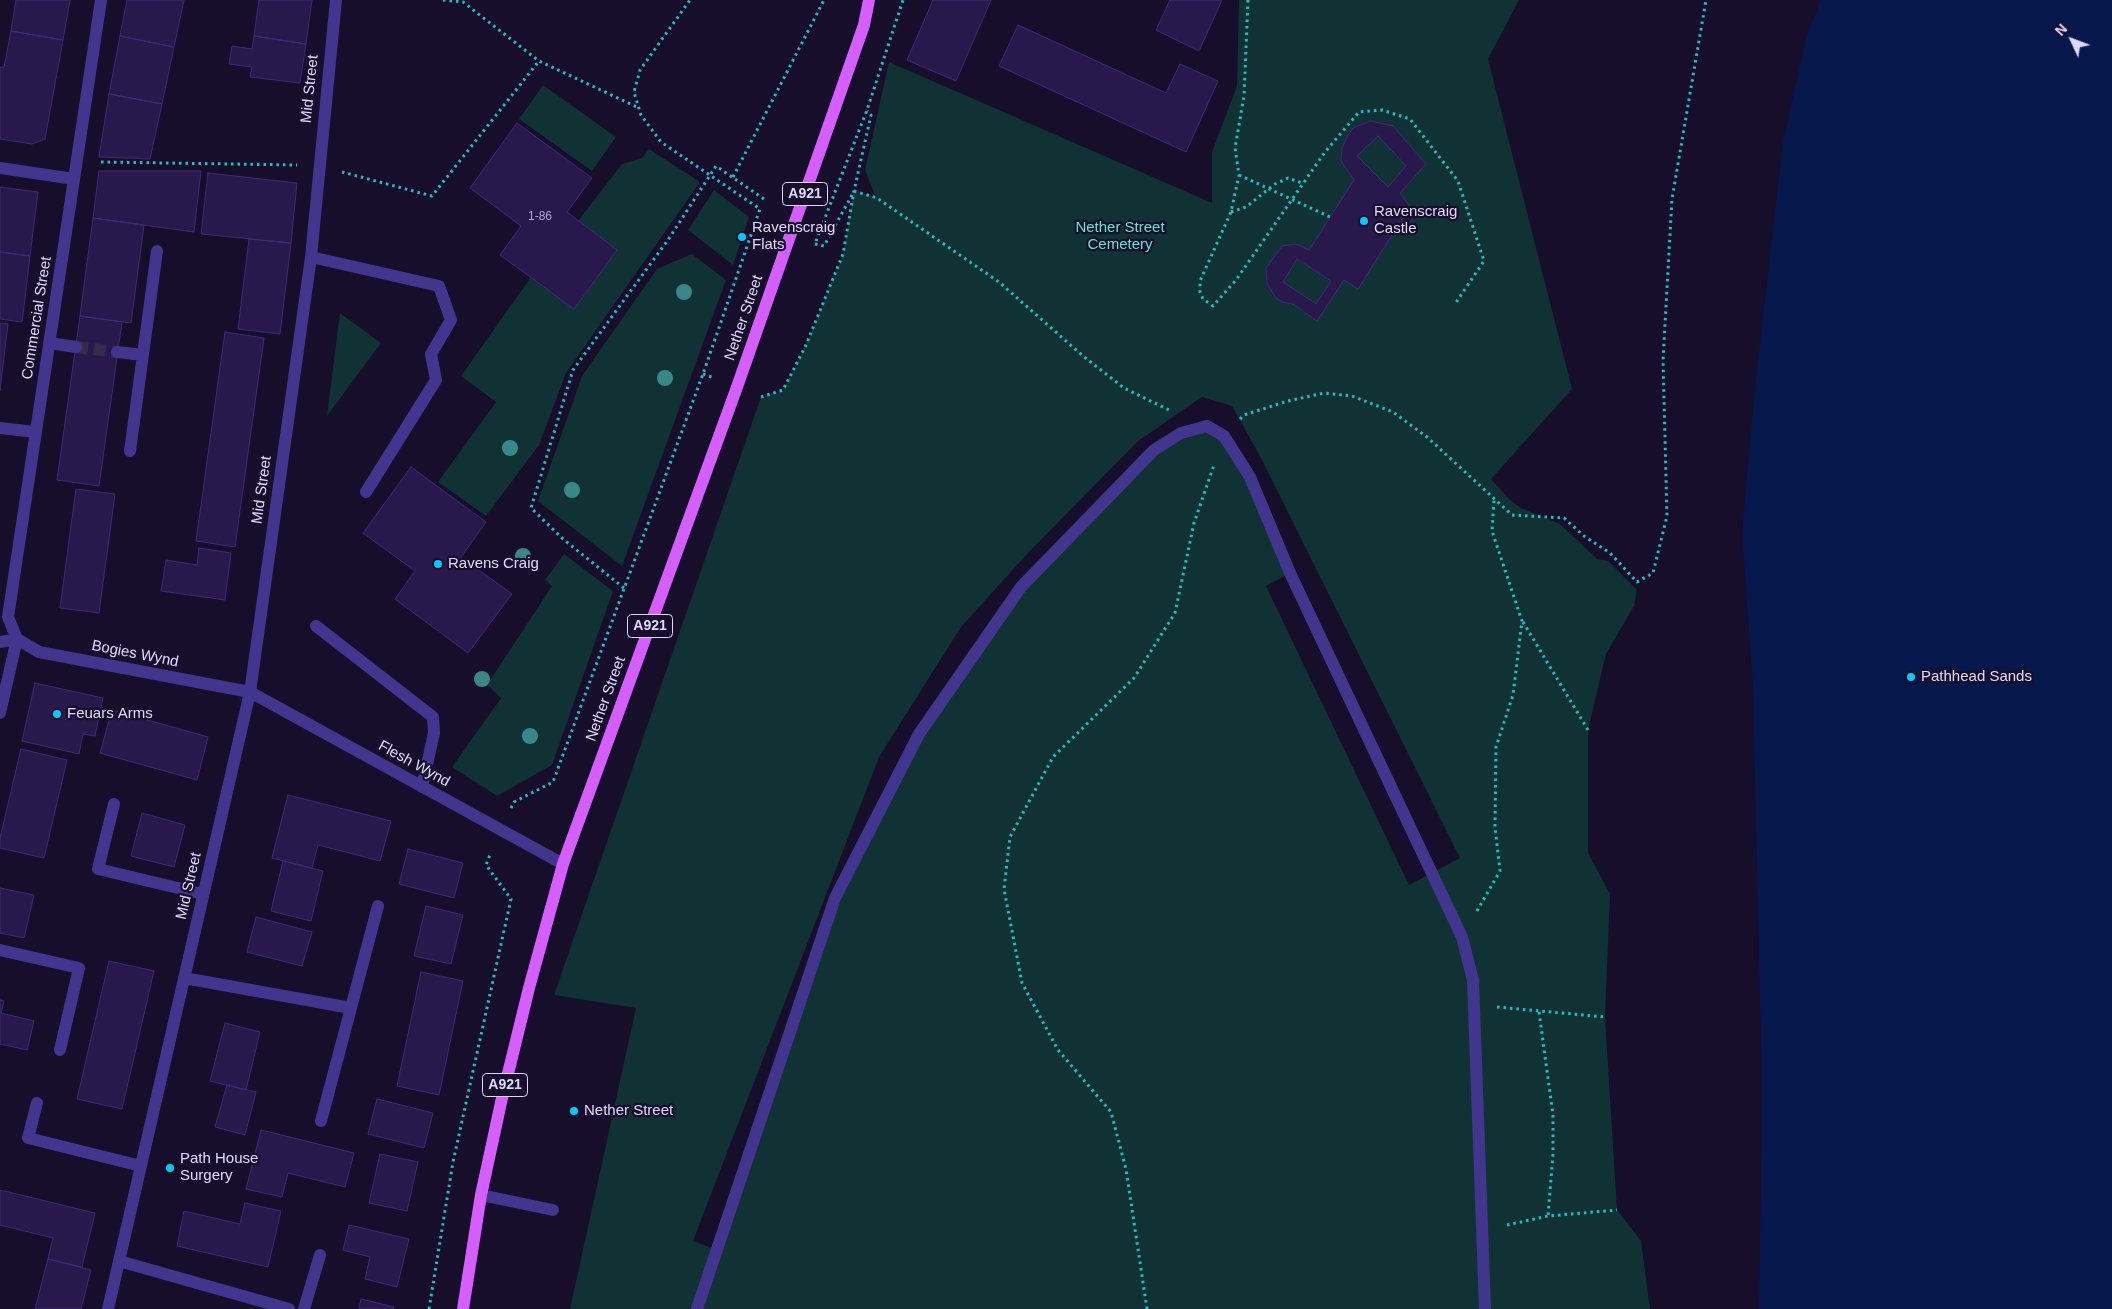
<!DOCTYPE html>
<html>
<head>
<meta charset="utf-8">
<style>
  body { margin:0 }
  #map { position:relative; width:2112px; height:1309px; overflow:hidden; background:#160e2a; font-family:Arial,sans-serif }
  canvas { display:block }
  .north { position:absolute; left:2047px; top:15px; width:50px; height:50px; -webkit-text-stroke:4px #160e2a; paint-order:stroke; rotate:313deg; font-size:14px; font-weight:700; line-height:20px; text-align:center; color:#e0d7ff }
  .north::after { content:''; display:block; margin:auto; width:18px; height:22px; background:#e0d7ff; clip-path:polygon(50% 0,100% 100%,50% 72%,0 100%) }
</style>
</head>
<body>
<div id="map">
<canvas width="2112" height="1309"></canvas>
<div class="north">N</div>
</div>
<script>
const context = document.querySelector('canvas').getContext('2d');
context.lineJoin = 'round';
function fillPath(path, color) { context.fillStyle = color; context.fill(path, 'evenodd'); }
const poly = rows => new Path2D(rows.map(r => 'M' + r).join(''));
function trace(path, color, width, dash) { context.strokeStyle = color; context.lineWidth = width; context.lineCap = dash ? 'butt' : 'round'; context.setLineDash(dash || []); context.stroke(path); }
function write(font, color, halo, rows, align = 'center') {
  context.font = font + ' Arial,sans-serif'; context.lineWidth = 4.5; context.setLineDash([]); context.textBaseline = 'middle'; context.strokeStyle = halo; context.fillStyle = color; for (const [text, x, y, turn = 0] of rows) {
    context.save(); context.translate(x, y); context.rotate((+turn || 0) * Math.PI / 180); context.textAlign = isNaN(turn) ? turn : align; if (halo) context.strokeText(text, 0, 0); context.fillText(text, 0, 0); context.restore();
  }
}
fillPath(poly([
  [1239,0,1519,0,1488,59,1572,389,1491,479,1510,500,1521,508,1560,524,1597,559,1608,561,1637,590,1634,606,1606,654,1588,730,1588,853,1610,894,1605,1017,1617,1210,1641,1241,1650,1309,570,1309,636,1008,554,995,761,397,783,390,806,345,843,254,854,191,876,197,865,170,889,62,1212,203,1212,152,1237,86],
  [1202,397,1232,406,1262,460,1460,858,1409,885,1266,586,1290,573,1224,436,1207,426,1154,451,1021,587,919,734,835,898,717,1250,693,1241,879,757,961,627,1028,553,1138,441],
  [543,85,616,137,592,171,519,119],
  [649,149,700,182,566,373,539,445,486,516,438,482,496,402,461,376,531,277,574,309,617,250,578,221,622,164,642,158],
  [714,190,749,217,733,265,688,230],
  [692,254,726,280,622,566,538,501,582,376,657,269],
  [340,313,381,343,327,416],
  [564,554,613,591,552,765,497,796,452,767,501,698,487,685,552,586,545,580]
]), '#103234');
fillPath(poly([
  [1821,0,2112,0,2112,1309,1759,1309,1762,1092,1753,690,1742,532,1755,386,1783,142,1807,34]
]), '#06174b');
const building = poly([
  [16,0,70,0,63,40,11,31,16,0],
  [127,0,184,0,174,47,120,36,127,0],
  [259,0,312,0,306,44,254,36,259,0],
  [933,0,991,0,956,81,907,60,933,0],
  [1170,0,1222,0,1199,51,1156,30,1170,0],
  [1018,25,1166,93,1180,64,1218,81,1186,152,999,66,1018,25],
  [11,31,63,40,45,139,32,144,0,139,0,67,4,67,11,31],
  [120,36,174,47,162,104,109,94,120,36],
  [254,36,306,44,300,83,250,77,252,67,229,64,232,46,252,49,254,36],
  [109,94,162,104,150,159,99,157,109,94],
  [1371,121,1393,126,1426,164,1400,193,1415,213,1410,223,1402,219,1358,289,1344,280,1317,321,1293,304,1282,302,1276,298,1267,283,1266,268,1282,246,1296,244,1309,250,1354,180,1341,161,1342,148,1348,135,1353,128,1371,121],
  [1378,136,1406,166,1388,187,1357,156,1378,136],
  [1297,259,1331,281,1316,304,1283,282,1297,259],
  [517,123,592,178,567,212,617,250,574,309,500,255,521,226,470,188,517,123],
  [99,171,201,171,194,232,93,218,99,171],
  [208,173,297,183,291,243,201,234,208,173],
  [0,187,38,192,30,256,0,252,0,187],
  [93,218,144,225,131,323,80,316,93,218],
  [249,239,291,243,280,334,238,329,249,239],
  [0,252,30,256,22,322,0,319,0,252],
  [80,316,122,322,99,486,57,480,80,316],
  [0,323,8,324,0,391,0,323],
  [225,332,264,338,235,547,196,541,225,332],
  [411,467,486,522,461,557,512,594,468,653,395,599,415,571,363,533,411,467],
  [76,489,115,494,99,613,60,608,76,489],
  [199,548,231,553,225,600,161,591,166,560,197,565,199,548],
  [35,683,103,698,95,736,83,734,79,754,22,741,35,683],
  [112,710,208,737,197,780,100,753,112,710],
  [21,749,67,760,44,858,0,848,0,838,21,749],
  [288,795,391,821,380,861,318,845,312,868,272,858,288,795],
  [142,813,185,825,174,867,131,856,142,813],
  [408,849,463,863,454,898,399,884,408,849],
  [283,861,323,871,311,921,271,911,283,861],
  [0,888,34,895,24,938,0,933,0,888],
  [426,906,463,915,451,964,414,956,426,906],
  [256,917,312,932,302,966,247,952,256,917],
  [109,961,154,971,122,1109,77,1099,109,961],
  [421,972,463,981,439,1095,397,1086,421,972],
  [0,1000,4,1001,1,1013,34,1021,27,1050,0,1044,0,1000],
  [225,1023,260,1032,246,1090,210,1081,225,1023],
  [227,1085,256,1092,245,1135,215,1127,227,1085],
  [377,1099,433,1113,424,1148,368,1134,377,1099],
  [261,1130,354,1153,345,1187,288,1173,282,1197,246,1189,261,1130],
  [380,1154,418,1162,407,1211,369,1203,380,1154],
  [0,1190,95,1213,82,1267,48,1259,53,1238,0,1225,0,1190],
  [245,1203,281,1211,268,1267,177,1246,184,1211,240,1224,245,1203],
  [349,1225,409,1239,397,1287,365,1279,370,1257,343,1250,349,1225],
  [48,1259,91,1270,81,1309,35,1309,48,1259],
  [361,1299,394,1307,393,1309,359,1309,361,1299]
]);
fillPath(building, '#29184c');
trace(building, '#42287a', 1);
trace(poly([
  [76,347,117,352]
]), '#342c4a', 12, [12, 6]);
trace(poly([
  [443,0,463,2,539,61,639,108],
  [1248,0,1244,96,1235,148,1239,175,1231,212,1200,281,1200,292,1203,299,1213,306,1236,280,1325,152,1359,112,1382,110,1410,119,1458,181,1484,261,1455,304],
  [101,162,297,165],
  [342,172,432,196,539,61],
  [1239,175,1330,217],
  [733,177,824,0],
  [854,191,877,198,999,282,1083,356,1124,388,1171,411],
  [1231,212,1246,207,1275,184,1288,178,1302,183],
  [816,241,867,110,903,0],
  [815,244,824,246,852,195],
  [703,374,714,378],
  [761,397,783,390,806,345,843,254,854,191,871,115,867,111],
  [1240,419,1244,415,1288,401,1324,393,1352,396,1393,412,1427,437,1512,515,1564,518,1584,536,1610,553,1637,582,1653,573,1667,516,1663,360,1672,199,1706,0],
  [624,588,563,539,531,508,573,370,668,240,716,166,764,199],
  [1523,622,1588,730],
  [511,808,514,802,553,782,703,374,760,209,661,142,641,115,634,92,640,70,690,0],
  [1477,911,1500,871,1495,827,1496,747,1513,695,1522,621,1492,531,1494,500],
  [1497,1007,1605,1017],
  [1539,1012,1553,1115,1553,1154,1548,1216],
  [1507,1225,1548,1216,1617,1210],
  [429,1309,453,1162,511,899,486,865,491,852],
  [1147,1309,1126,1169,1111,1112,1058,1050,1022,983,1004,889,1010,837,1053,757,1134,678,1175,613,1194,523,1214,465]
]), '#25bcc5', 3, [2.5, 4]);
trace(poly([
  [0,168,74,179],
  [311,257,439,286,451,320,431,354,436,380,366,492],
  [49,343,76,347],
  [117,352,143,355],
  [0,428,35,432],
  [130,451,157,251],
  [316,626,433,717,434,733,422,787],
  [17,639,8,617,101,0],
  [17,639,39,652,250,692,563,864],
  [0,642,17,639],
  [0,713,17,639],
  [114,804,98,869,203,894],
  [0,950,79,968,60,1050],
  [184,978,351,1008],
  [37,1103,28,1138,141,1166],
  [321,1121,378,906],
  [481,1195,553,1210],
  [119,1261,289,1309],
  [108,1309,250,692,311,257,336,0],
  [304,1309,320,1255],
  [697,1309,835,898,919,734,1021,587,1154,450,1181,433,1207,426,1224,436,1250,477,1290,573,1462,937,1473,980,1485,1309]
]), '#42358d', 12);
trace(poly([
  [463,1309,481,1195,502,1098,529,988,563,864,737,387,864,25,869,0]
]), '#d55eff', 12);
context.fillStyle = '#3a8789';
for (const [x, y] of [
  [684,292],
  [665,378],
  [510,448],
  [572,490],
  [523,556],
  [482,679],
  [530,736]
]) { context.beginPath(); context.arc(x, y, 8, 0, 2 * Math.PI); context.fill(); }
for (const [x, y, r, color] of [
  [1364,221,5,"#03c9ff"],
  [742,237,5,"#03c9ff"],
  [438,564,5,"#03c9ff"],
  [1911,677,5,"#03c9ff"],
  [57,714,5,"#03c9ff"],
  [574,1111,5,"#03c9ff"],
  [170,1168,5,"#03c9ff"]
]) { const dot = new Path2D(); dot.arc(x, y, r, 0, 2 * Math.PI); context.fillStyle = color; context.fill(dot); trace(dot, '#160e2a', 2); }
write('12px', '#b2a7d2', null, [
  ["1-86",540,217]
]);
for (const [x, y, w] of [
  [805,194,45],
  [650,626,45],
  [505,1085,45]
]) { const box = new Path2D(); box.roundRect(x - w / 2, y - 11.5, w, 23, 4); context.fillStyle = '#160e2a'; context.fill(box); trace(box, '#e0d7ff', 1); }
write('bold 14px', '#e0d7ff', null, [
  ["A921",805,194],
  ["A921",650,626],
  ["A921",505,1085]
]);
write('15px', '#e0d7ff', '#160e2a', [
  ["Mid Street",310,89,-84],
  ["Commercial Street",37,318,-81],
  ["Nether Street",744,318,-71],
  ["Mid Street",262,490,-82],
  ["Bogies Wynd",135,654,11],
  ["Nether Street",606,699,-70],
  ["Flesh Wynd",414,764,29],
  ["Mid Street",189,886,-77]
]);
write('15px', '#e0d7ff', '#160e2a', [
  ["Ravenscraig",1374,212],
  ["Castle",1374,229],
  ["Ravenscraig",752,228],
  ["Flats",752,245],
  ["Ravens Craig",448,564],
  ["Pathhead Sands",1921,677],
  ["Feuars Arms",67,714],
  ["Nether Street",584,1111],
  ["Path House",180,1159],
  ["Surgery",180,1176]
], 'left');
write('15px', '#58ead6', '#160e2a', [
  ["Nether Street",1120,228],
  ["Cemetery",1120,245]
]);
</script>
</body>
</html>
